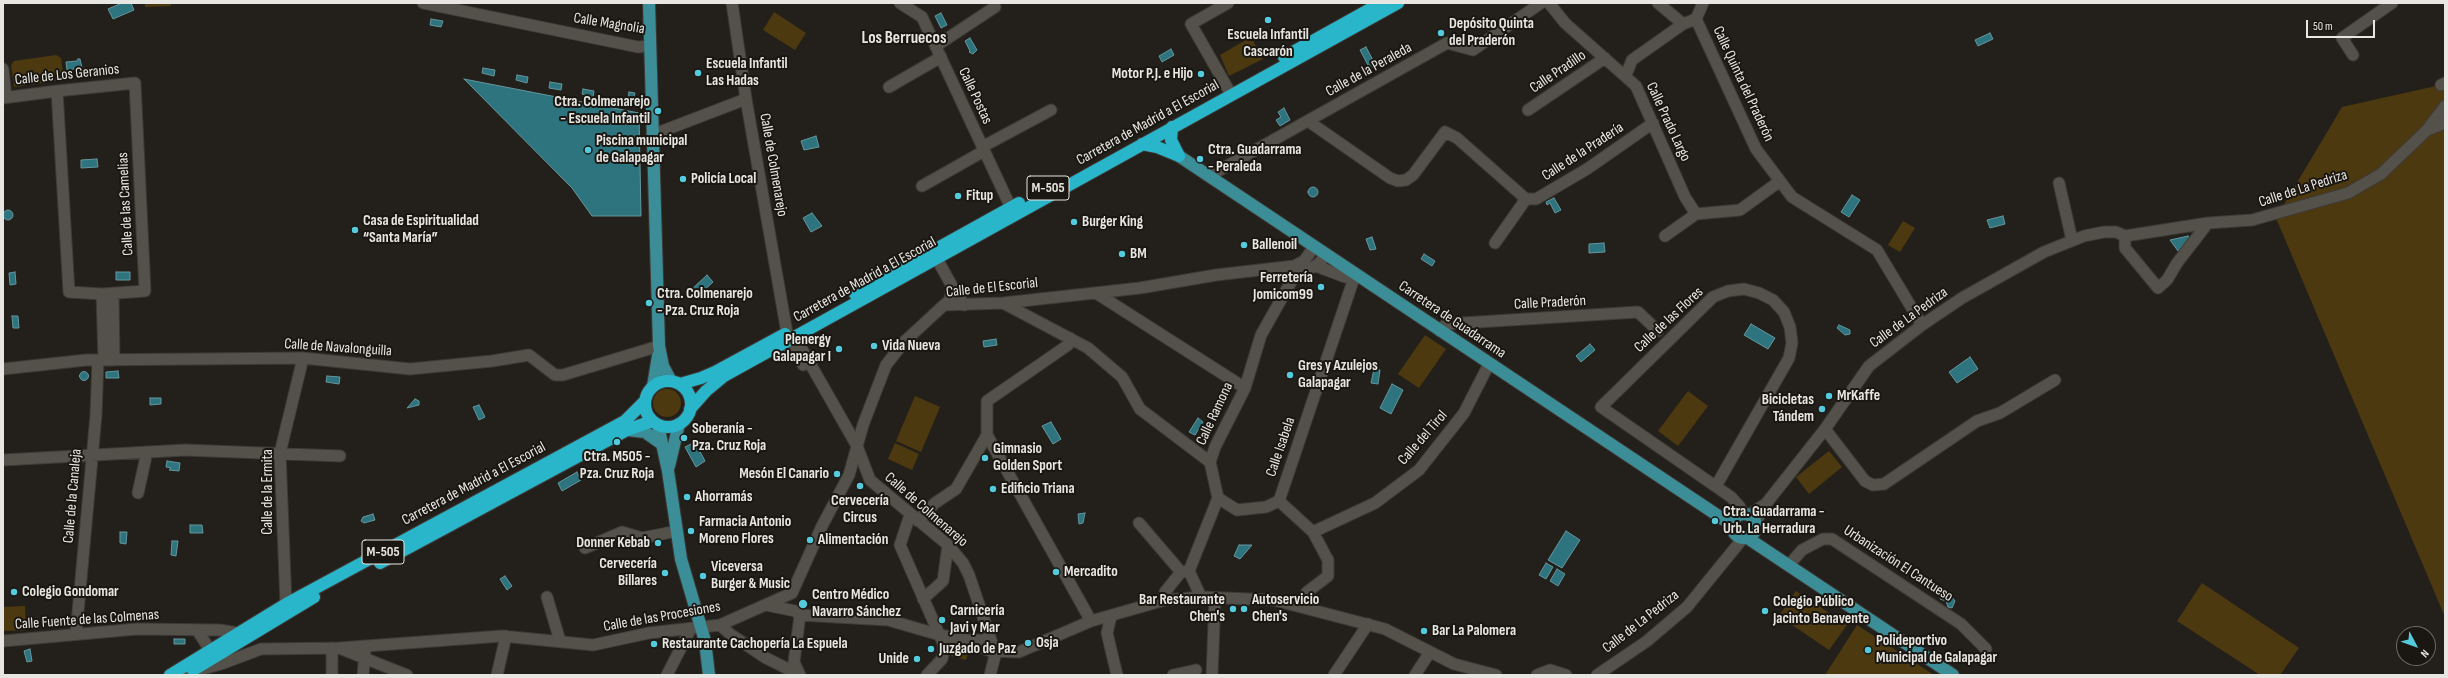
<!DOCTYPE html>
<html>
<head>
<meta charset="utf-8">
<style>
  body { margin:0 }
  #map { position:relative; width:2448px; height:678px; overflow:hidden; background:#23201b; font-family:"Sofia Sans Condensed",sans-serif }
  canvas { display:block }
  .frame { position:absolute; inset:0; border:4px solid #e8e6e2; pointer-events:none }
  .north { position:absolute; left:2396px; top:626px; width:40px; height:40px; box-sizing:border-box; background:#1a1712; border:1px solid #6c6a65; border-radius:50%; rotate:131deg; font-size:11px; font-weight:700; line-height:16px; text-align:center; color:#e8e6e2 }
  .north::after { content:''; display:block; margin:auto; width:14px; height:18px; background:#54cadd; clip-path:polygon(50% 0,100% 100%,50% 72%,0 100%) }
  .scale { position:absolute; left:2306px; top:20px; width:69px; height:18px; box-sizing:border-box; border:2px solid #e8e6e2; border-top:0; padding-left:5px; font-size:12px; line-height:14px; white-space:nowrap; color:#e8e6e2; -webkit-text-stroke:3px #1a1712; paint-order:stroke }
</style>
</head>
<body>
<div id="map">
<canvas width="2448" height="678"></canvas>
<div class="frame"></div>
<div class="north">N</div>
<div class="scale">50 m</div>
</div>
<script>
const ctx = document.querySelector('canvas').getContext('2d');
ctx.lineJoin = 'round';
function fill(path, color) { ctx.fillStyle = color; ctx.fill(path, 'evenodd'); }
const poly = rows => new Path2D(rows.map(r => 'M' + r).join(''));
function strokePath(path, color, width, dash) { ctx.strokeStyle = color; ctx.lineWidth = width; ctx.lineCap = dash ? 'butt' : 'round'; ctx.setLineDash(dash || []); ctx.stroke(path); }
function label(font, color, halo, rows, align = 'center') {
  ctx.font = font + ' "Sofia Sans Condensed",sans-serif'; ctx.lineWidth = 4; ctx.setLineDash([]); ctx.textBaseline = 'middle'; ctx.strokeStyle = halo; ctx.fillStyle = color; for (const [text, x, y, turn = 0] of rows) {
    ctx.save(); ctx.translate(x, y); ctx.rotate((+turn || 0) * Math.PI / 180); ctx.textAlign = isNaN(turn) ? turn : align; if (halo) ctx.strokeText(text, 0, 0); ctx.fillText(text, 0, 0); ctx.restore();
  }
}
fill(poly([
  [145,3,171,3,171,6,145,7],
  [774,12,806,33,795,50,763,30],
  [1251,37,1263,59,1229,76,1220,55],
  [56,55,61,58,64,80,14,87,11,65,14,61],
  [2445,84,2445,617,2276,218,2342,107],
  [1903,221,1915,228,1900,252,1888,245],
  [1425,335,1446,349,1419,388,1398,374],
  '653 403a14 14 0 1 1 28 0a14 14 0 1 1-28 0Z',
  [1688,391,1708,406,1678,446,1658,431],
  [915,396,940,407,921,452,896,441],
  [895,443,919,454,912,470,888,459],
  [1829,451,1842,467,1809,494,1796,477],
  [2202,583,2299,648,2280,675,2260,675,2177,621],
  [1796,591,1847,625,1829,650,1779,616],
  [25,606,26,630,3,631,3,607],
  [1857,625,1934,675,1825,675],
  [957,647,969,650,966,660,951,656]
]), '#4d390f');
const water = poly([
  [122,3,131,3,134,10,113,19,108,9,122,3],
  [941,13,947,25,941,28,935,16,941,13],
  [431,19,443,21,441,27,430,25,431,19],
  [1990,33,1993,39,1978,46,1975,40,1990,33],
  [970,38,977,50,973,54,969,52,970,51,965,41,970,38],
  [1366,47,1376,66,1370,69,1360,50,1366,47],
  [1171,49,1174,55,1162,62,1159,56,1171,49],
  [78,59,80,59,82,68,67,70,66,62,77,61,78,59],
  [483,68,495,70,494,76,482,73,483,68],
  [517,75,528,77,527,83,516,80,517,75],
  [464,79,639,113,641,216,592,216,572,188,464,79],
  [550,82,562,84,561,90,549,88,550,82],
  [583,89,594,91,593,97,582,94,583,89],
  [629,92,635,93,632,105,627,104,629,92],
  [1284,108,1290,120,1280,126,1276,120,1281,117,1278,112,1284,108],
  [816,136,819,147,804,150,801,141,816,136],
  [97,159,98,167,81,168,81,160,97,159],
  '1308 192a5 5 0 1 1 10 0a5 5 0 1 1-10 0Z',
  [1852,195,1860,200,1849,217,1841,212,1852,195],
  [1554,198,1561,210,1555,213,1550,203,1547,205,1546,202,1554,198],
  '3 215a5 5 0 1 1 10 0a5 5 0 1 1-10 0Z',
  [812,213,822,226,811,232,803,218,812,213],
  [2003,216,2005,224,1990,228,1987,220,2003,216],
  [2188,236,2189,238,2178,251,2170,240,2188,236],
  [1372,237,1376,249,1370,250,1366,239,1372,237],
  [1604,243,1605,252,1589,253,1589,244,1604,243],
  [1424,254,1435,261,1432,266,1421,259,1424,254],
  [15,272,16,284,10,285,9,273,15,272],
  [116,272,130,272,130,280,116,280,116,272],
  [707,275,713,282,698,296,692,289,707,275],
  [12,316,18,316,19,328,13,328,12,316],
  [1751,324,1775,338,1768,349,1744,335,1751,324],
  [1839,325,1850,330,1850,334,1845,335,1837,328,1839,325],
  [996,339,997,345,984,347,983,341,996,339],
  [1590,344,1595,350,1581,362,1576,356,1590,344],
  [1970,357,1978,369,1957,383,1949,372,1970,357],
  [1374,369,1380,370,1378,384,1371,383,1374,369],
  [118,371,119,378,106,378,106,372,118,371],
  '79.5 376a4.5 4.5 0 1 1 9 0a4.5 4.5 0 1 1-9 0Z',
  [327,376,340,377,339,384,326,382,327,376],
  [1392,384,1403,390,1391,414,1380,408,1392,384],
  [150,398,161,398,161,404,150,405,150,398],
  [415,399,419,401,419,405,407,408,415,399],
  [479,405,485,417,479,420,473,407,479,405],
  [1198,418,1203,422,1195,435,1189,432,1198,418],
  [1051,422,1061,439,1053,444,1042,426,1051,422],
  [695,442,705,461,696,467,685,447,695,442],
  [167,461,180,463,179,471,169,470,171,468,166,467,167,461],
  [577,472,581,480,562,491,558,483,577,472],
  [1085,513,1083,523,1079,524,1078,514,1085,513],
  [373,514,375,520,364,523,361,521,363,517,373,514],
  [190,525,202,525,203,533,190,533,190,525],
  [1566,531,1580,540,1562,568,1548,560,1566,531],
  [120,532,127,532,126,544,120,543,120,532],
  [172,541,178,541,176,556,171,555,172,541],
  [1239,545,1252,545,1240,559,1234,556,1239,545],
  [1546,563,1553,567,1546,579,1539,575,1546,563],
  [1557,569,1565,574,1558,586,1550,581,1557,569],
  [505,576,512,586,507,590,500,579,505,576],
  [1945,592,1948,592,1955,601,1952,608,1948,607,1946,601,1940,599,1945,592],
  [174,639,185,639,185,644,174,644,174,639],
  [30,649,32,661,27,662,24,651,30,649]
]);
fill(water, '#2d747f');
strokePath(water, '#65969d', 1);
const minor = poly([
  [423,3,638,47,650,46],
  [732,3,746,99,787,333],
  [900,3,922,17,1011,208],
  [1549,3,1565,23,1636,86,1685,197,1696,214],
  [1658,3,1683,24],
  [1703,3,1696,19,1756,149,1792,197,1877,250,1922,325],
  [936,46,995,7],
  [2353,55,2342,38,2392,3],
  [3,69,6,97],
  [1626,75,1632,60,1683,24,1696,19],
  [2441,85,2445,83],
  [889,87,941,57],
  [1228,89,1191,24,1228,3],
  [3,98,57,91,135,83,145,291,102,294,69,292,57,91],
  [1528,110,1605,58],
  [1308,121,1390,178,1398,181,1406,180,1413,175,1445,132,1457,138,1526,199,1536,199,1587,169,1653,123],
  [2427,130,2445,123],
  [652,135,746,99],
  [982,147,1051,110],
  [1212,178,1218,171,1447,43,1473,50,1541,3],
  [2059,183,2072,240],
  [922,186,984,151],
  [1665,236,1696,214,1740,210,1780,181],
  [2125,236,2125,248,2158,288,2167,280,2177,263,2208,223],
  [1495,243,1526,199],
  [937,259,952,286],
  [1316,266,1345,277,1355,275],
  [1296,273,1316,266,1322,260,1324,253],
  [113,293,114,360],
  [1096,293,1245,388],
  [102,294,104,360],
  [1003,303,1088,348,1122,377,1140,409,1210,462],
  [944,305,950,300,952,286,964,305],
  [1440,331,1446,324,1638,312,1658,331],
  [798,335,799,344,857,446,870,480,948,545,963,563,969,575,993,646],
  [1070,338,1068,345,987,401,987,435,1091,621],
  [783,344,797,355,803,365],
  [3,369,86,360,303,358,410,369,492,361,529,355,555,375,563,375,659,346],
  [1825,429,1865,481,1873,485,1884,484,1977,421,2000,413,2055,380],
  [3,460,185,450,340,456],
  [1716,486,1789,358,1792,343,1790,327,1784,312,1773,300,1759,293,1744,289,1728,291,1713,297,1601,407,1731,497,1740,507,1740,514],
  [138,493,147,452],
  [1218,498,1237,510,1266,507,1279,501],
  [1279,501,1355,275],
  [1279,501,1313,532,1328,560,1328,576,1307,592,1300,606],
  [910,515,900,545,943,643,944,651,942,659,927,675],
  [1749,515,1764,505],
  [918,521,935,503,956,489,987,435],
  [1756,522,1765,505,1825,429,1869,366,1922,325,1962,298,2044,252,2084,236,2104,232,2116,232,2125,236,2208,223,2252,220,2348,193,2381,174,2427,130,2445,106],
  [1139,523,1181,572],
  [1313,532,1375,503,1419,470,1464,413,1489,364],
  [585,548,622,532,642,538,677,531],
  [1789,565,1802,550,1823,539,1832,539,1961,624,1986,649],
  [1189,571,1218,498,1210,462,1215,447,1245,388,1261,335,1296,273,1294,266],
  [1189,571,1201,597],
  [547,597,560,641],
  [923,599,943,581,948,545],
  [1165,600,1165,592,1181,572,1188,571],
  [286,604,280,453,303,358],
  [766,605,795,611,800,615,888,620,940,635,966,640],
  [1111,616,1107,633,1117,675],
  [720,625,730,634,766,658,800,675],
  [197,630,210,650],
  [76,634,96,415,98,360],
  [990,640,966,640,990,651,1019,652,1091,621,1165,600,1201,597,1274,600,1385,629,1454,664,1496,675],
  [3,641,137,629,219,630,239,633],
  [339,648,502,636,593,645,649,633,720,625,792,593,822,526,849,475,863,425,886,365,904,342,944,305,1003,303,1140,288,1216,275,1294,266,1304,261,1314,247],
  [799,673,794,662,800,615],
  [189,675,188,673,221,664,261,649,339,648,407,675],
  [332,675,332,648],
  [363,675,365,653],
  [497,675,506,636],
  [667,675,690,630],
  [990,675,996,652],
  [1173,675,1196,670],
  [1212,675,1215,598],
  [1334,675,1368,624],
  [1415,675,1430,652],
  [1537,675,1550,670,1566,675],
  [1597,675,1647,641,1687,607,1744,537]
]);
const major = poly([
  [649,3,659,346,663,366,671,381],
  [1179,156,1732,525],
  [653,386,658,356],
  [658,425,668,471,681,559,705,641,709,675],
  [627,430,645,432,662,444],
  [669,466,679,424],
  '1732 526a12 12 0 1 1 24 0a12 12 0 1 1-24 0Z',
  [1746,537,1953,675]
]);
const highway = poly([
  [1284,57,1381,3],
  [1172,127,1171,140,1179,156],
  [1142,144,1157,147,1179,156],
  [855,294,1019,203],
  '645 404a23 23 0 1 1 46 0a23 23 0 1 1-46 0Z',
  [680,384,701,378,715,372,785,334],
  [690,409,706,391,724,376,1398,3],
  [380,563,627,430,652,421],
  [193,670,314,597],
  [170,675,286,604,625,421,645,401]
]);
strokePath(minor, '#3d3a36', 13);
strokePath(major, '#3d3a36', 14);
strokePath(highway, '#3d3a36', 14);
strokePath(minor, '#54514a', 11);
strokePath(major, '#3b8e97', 12);
strokePath(highway, '#2ab6ca', 12);
for (const [x, y, r, color] of [
  [1268,20,4,"#54cadd"],
  [1441,33,4,"#54cadd"],
  [698,73,4,"#54cadd"],
  [1201,74,4,"#54cadd"],
  [658,111,4,"#54cadd"],
  [588,150,4,"#54cadd"],
  [1200,159,4,"#54cadd"],
  [683,179,4,"#54cadd"],
  [958,196,4,"#54cadd"],
  [1074,222,4,"#54cadd"],
  [355,230,4,"#54cadd"],
  [1244,245,4,"#54cadd"],
  [1122,254,4,"#54cadd"],
  [1321,287,4,"#54cadd"],
  [649,303,4,"#54cadd"],
  [874,346,4,"#54cadd"],
  [839,349,4,"#54cadd"],
  [1290,375,4,"#54cadd"],
  [1829,396,4,"#54cadd"],
  [1822,409,4,"#54cadd"],
  [684,438,4,"#54cadd"],
  [617,442,4,"#54cadd"],
  [985,458,4,"#54cadd"],
  [837,474,4,"#54cadd"],
  [860,486,4,"#54cadd"],
  [993,489,4,"#54cadd"],
  [687,497,4,"#54cadd"],
  [1715,521,4,"#54cadd"],
  [691,531,4,"#54cadd"],
  [810,540,4,"#54cadd"],
  [658,543,4,"#54cadd"],
  [1056,572,4,"#54cadd"],
  [665,573,4,"#54cadd"],
  [703,576,4,"#54cadd"],
  [14,592,4,"#54cadd"],
  [803,604,5,"#54cadd"],
  [1233,609,4,"#54cadd"],
  [1244,609,4,"#54cadd"],
  [1765,611,4,"#54cadd"],
  [942,620,4,"#54cadd"],
  [1424,631,4,"#54cadd"],
  [1028,643,4,"#54cadd"],
  [654,644,4,"#54cadd"],
  [931,649,4,"#54cadd"],
  [1868,650,4,"#54cadd"],
  [917,659,4,"#54cadd"]
]) { const dot = new Path2D(); dot.arc(x, y, r, 0, 2 * Math.PI); ctx.fillStyle = color; ctx.fill(dot); strokePath(dot, '#1a1712', 1.5); }
for (const [x, y, w] of [
  [1048,188,42],
  [383,552,42]
]) { const box = new Path2D(); box.roundRect(x - w / 2, y - 12, w, 24, 3); ctx.fillStyle = '#1a1712'; ctx.fill(box); strokePath(box, '#e8e6e2', 1); }
label('bold 14px', '#e8e6e2', null, [
  ["M-505",1048,188],
  ["M-505",383,552]
]);
label('15px', '#e8e6e2', '#1a1712', [
  ["Calle Magnolia",609,24,9],
  ["Calle de la Peraleda",1369,70,-29],
  ["Calle Pradillo",1558,72,-34],
  ["Calle de Los Geranios",67,75,-6],
  ["Calle Quinta del Praderón",1743,84,65],
  ["Calle Postas",975,96,65],
  ["Calle Prado Largo",1668,122,65],
  ["Carretera de Madrid a El Escorial",1148,123,-29],
  ["Calle de la Pradería",1583,152,-33],
  ["Calle de Colmenarejo",773,165,80],
  ["Calle de La Pedriza",2303,189,-18],
  ["Calle de las Camelias",126,204,-93],
  ["Carretera de Madrid a El Escorial",865,280,-29],
  ["Calle de El Escorial",992,288,-6],
  ["Calle Praderón",1550,303,-3],
  ["Calle de La Pedriza",1909,318,-36],
  ["Carretera de Guadarrama",1452,320,34],
  ["Calle de las Flores",1669,320,-43],
  ["Calle de Navalonguilla",338,348,4],
  ["Calle Ramona",1215,414,-65],
  ["Calle del Tirol",1423,438,-49],
  ["Calle Isabela",1281,447,-71],
  ["Carretera de Madrid a El Escorial",474,484,-28],
  ["Calle de la Ermita",268,492,-90],
  ["Calle de la Canaleja",73,496,-85],
  ["Calle de Colmenarejo",926,510,41],
  ["Urbanización El Cantueso",1898,564,33],
  ["Calle de las Procesiones",662,617,-10],
  ["Calle Fuente de las Colmenas",87,620,-4],
  ["Calle de La Pedriza",1641,622,-38]
]);
label('bold 15px', '#e8e6e2', '#1a1712', [
  ["Depósito Quinta",1449,24],
  ["del Praderón",1449,41],
  ["Escuela Infantil",1268,35,"center"],
  ["Cascarón",1268,52,"center"],
  ["Escuela Infantil",706,64],
  ["Las Hadas",706,81],
  ["Motor P.J. e Hijo",1193,74,"right"],
  ["Ctra. Colmenarejo",650,102,"right"],
  ["- Escuela Infantil",650,119,"right"],
  ["Piscina municipal",596,141],
  ["de Galapagar",596,158],
  ["Ctra. Guadarrama",1208,150],
  ["- Peraleda",1208,167],
  ["Policía Local",691,179],
  ["Fitup",966,196],
  ["Casa de Espiritualidad",363,221],
  ["“Santa María”",363,238],
  ["Burger King",1082,222],
  ["Ballenoil",1252,245],
  ["BM",1130,254],
  ["Ferretería",1313,278,"right"],
  ["Jomicom99",1313,295,"right"],
  ["Ctra. Colmenarejo",657,294],
  ["- Pza. Cruz Roja",657,311],
  ["Plenergy",831,340,"right"],
  ["Galapagar I",831,357,"right"],
  ["Vida Nueva",882,346],
  ["Gres y Azulejos",1298,366],
  ["Galapagar",1298,383],
  ["MrKaffe",1837,396],
  ["Bicicletas",1814,400,"right"],
  ["Tándem",1814,417,"right"],
  ["Soberanía -",692,429],
  ["Pza. Cruz Roja",692,446],
  ["Gimnasio",993,449],
  ["Golden Sport",993,466],
  ["Ctra. M505 -",617,457,"center"],
  ["Pza. Cruz Roja",617,474,"center"],
  ["Mesón El Canario",829,474,"right"],
  ["Edificio Triana",1001,489],
  ["Ahorramás",695,497],
  ["Cervecería",860,501,"center"],
  ["Circus",860,518,"center"],
  ["Ctra. Guadarrama -",1723,512],
  ["Urb. La Herradura",1723,529],
  ["Farmacia Antonio",699,522],
  ["Moreno Flores",699,539],
  ["Alimentación",818,540],
  ["Donner Kebab",650,543,"right"],
  ["Cervecería",657,564,"right"],
  ["Billares",657,581,"right"],
  ["Viceversa",711,567],
  ["Burger & Music",711,584],
  ["Mercadito",1064,572],
  ["Colegio Gondomar",22,592],
  ["Centro Médico",812,595],
  ["Navarro Sánchez",812,612],
  ["Bar Restaurante",1225,600,"right"],
  ["Chen's",1225,617,"right"],
  ["Autoservicio",1252,600],
  ["Chen's",1252,617],
  ["Colegio Público",1773,602],
  ["Jacinto Benavente",1773,619],
  ["Carnicería",950,611],
  ["Javi y Mar",950,628],
  ["Bar La Palomera",1432,631],
  ["Polideportivo",1876,641],
  ["Municipal de Galapagar",1876,658],
  ["Osja",1036,643],
  ["Restaurante Cachopería La Espuela",662,644],
  ["Juzgado de Paz",939,649],
  ["Unide",909,659,"right"]
], 'left');
label('bold 17px', '#e8e6e2', '#1a1712', [
  ["Los Berruecos",904,39]
]);
</script>
</body>
</html>
